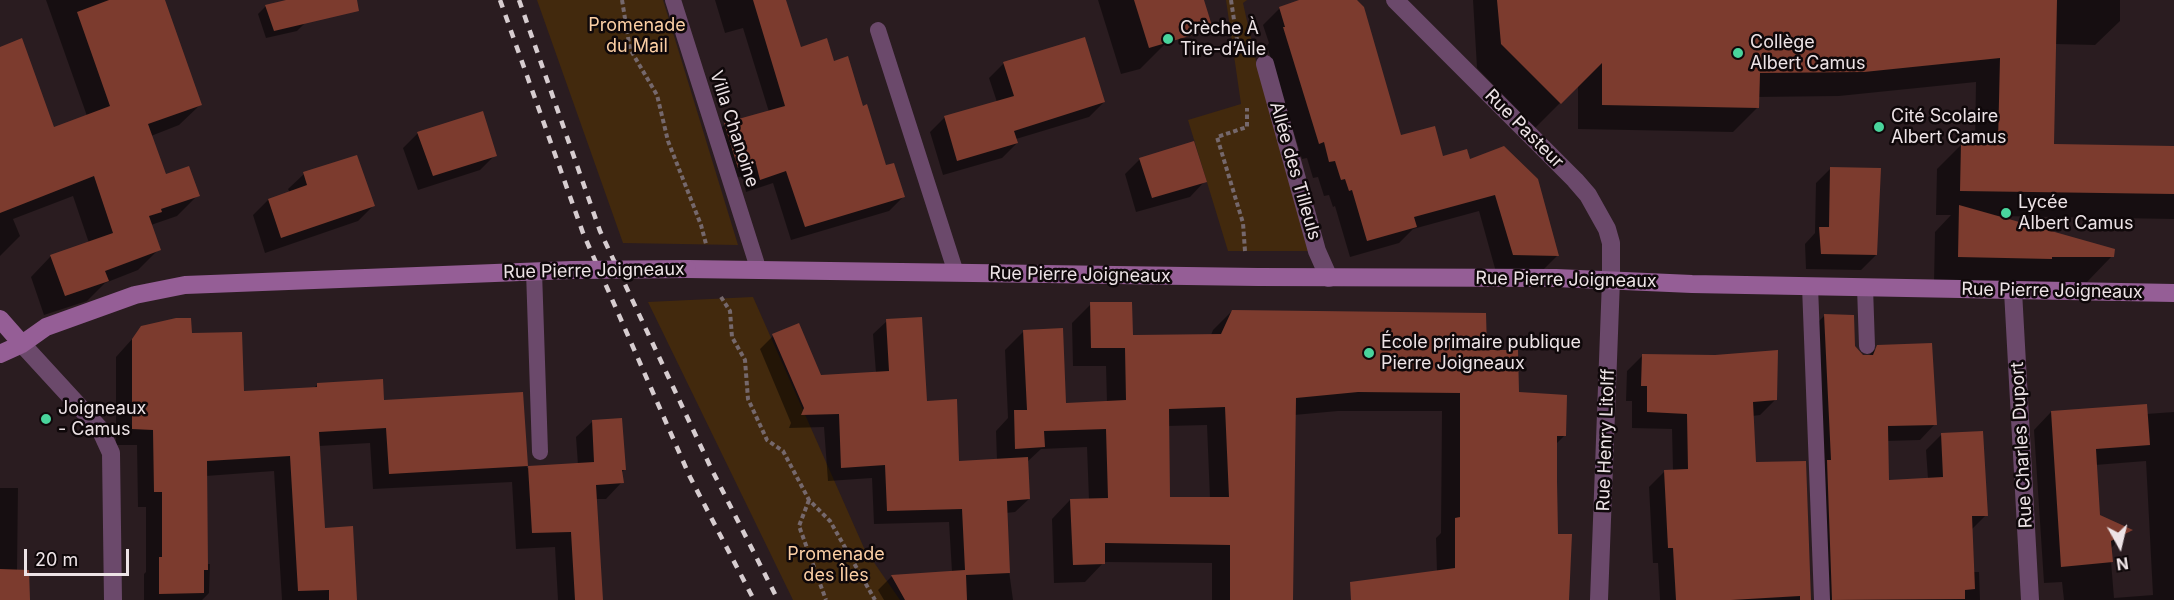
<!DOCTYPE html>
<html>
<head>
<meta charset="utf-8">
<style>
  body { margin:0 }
  #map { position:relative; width:2174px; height:600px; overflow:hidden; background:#2a1c20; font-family:Inter,sans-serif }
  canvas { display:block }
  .north { position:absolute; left:2090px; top:516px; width:60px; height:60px; -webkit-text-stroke:4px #0f080a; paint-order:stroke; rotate:172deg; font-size:16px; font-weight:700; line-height:24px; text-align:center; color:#ede3e6 }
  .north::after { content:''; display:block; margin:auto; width:21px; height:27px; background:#ede3e6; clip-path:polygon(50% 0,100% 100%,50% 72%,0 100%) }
  .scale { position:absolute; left:24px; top:549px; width:105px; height:27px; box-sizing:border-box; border:3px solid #ede3e6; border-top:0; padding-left:8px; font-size:18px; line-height:21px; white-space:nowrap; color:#ede3e6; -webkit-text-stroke:4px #0f080a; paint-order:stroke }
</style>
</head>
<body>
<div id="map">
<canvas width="2174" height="600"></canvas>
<div class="north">N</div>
<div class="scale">20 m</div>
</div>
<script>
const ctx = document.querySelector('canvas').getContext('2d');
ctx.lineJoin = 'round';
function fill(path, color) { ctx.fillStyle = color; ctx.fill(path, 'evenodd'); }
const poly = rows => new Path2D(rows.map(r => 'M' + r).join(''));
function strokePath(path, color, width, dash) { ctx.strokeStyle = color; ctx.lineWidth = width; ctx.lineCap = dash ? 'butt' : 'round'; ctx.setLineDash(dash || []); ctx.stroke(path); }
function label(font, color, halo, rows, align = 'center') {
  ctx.font = font + ' Inter,sans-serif'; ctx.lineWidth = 5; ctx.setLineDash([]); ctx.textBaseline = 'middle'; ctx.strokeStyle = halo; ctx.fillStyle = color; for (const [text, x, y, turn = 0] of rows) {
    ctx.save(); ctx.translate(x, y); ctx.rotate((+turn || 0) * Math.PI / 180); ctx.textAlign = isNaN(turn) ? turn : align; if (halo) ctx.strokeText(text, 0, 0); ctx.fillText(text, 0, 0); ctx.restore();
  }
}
fill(poly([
  [537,0,663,0,738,245,623,243],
  [1226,0,1247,0,1243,3,1256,61,1310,251,1228,251,1188,120,1241,104],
  [753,297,864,548,900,600,793,600,648,302]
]), '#42290d');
fill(poly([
  [46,0,163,0,200,105,179,125,151,136,165,176,198,195,177,216,151,225,159,249,138,270,105,283,87,301,44,315,31,277,51,256,89,243,73,196,13,219,20,236,0,256,0,48,53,129,87,116],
  [292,0,297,0,305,23,297,31,266,38,258,14,266,6],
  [715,0,785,0,800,48,833,62,862,107,885,167,903,197,889,211,791,240,773,183,746,192,743,176,725,181,712,138,725,124,769,112,743,28,725,33],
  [1098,0,1202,0,1168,41,1140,69,1121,74],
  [1304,0,1355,0,1400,137,1442,158,1469,161,1558,255,1541,272,1496,272,1479,211,1413,229,1399,243,1350,257,1335,206,1333,207,1329,195,1324,196,1318,177,1313,178,1307,158,1302,159,1267,46,1269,43,1263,25,1280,8],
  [1473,0,2120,0,2120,21,2095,45,2054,44,2052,145,2174,147,2174,219,1997,216,2112,256,2087,282,1934,282,1935,232,1951,215,1936,215,1937,169,1962,144,1975,144,1976,82,1839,96,1758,97,1758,107,1733,132,1578,129,1578,85,1535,128,1477,68],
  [1004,63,1104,102,1089,117,1016,139,1017,143,1002,158,943,175,930,132,945,117,997,102,989,78],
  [418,133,495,155,480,170,418,190,403,148],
  [1140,159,1205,181,1190,197,1136,212,1125,174],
  [1831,168,1876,255,1861,270,1806,269,1805,244,1815,233,1816,183],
  [304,174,373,206,358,221,265,253,253,215,268,200,290,193,288,189],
  [1091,304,1131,337,1211,335,1213,330,1232,311,1486,352,1518,394,1564,436,1555,445,1556,536,1567,600,1351,600,1437,573,1436,538,1441,533,1442,411,1338,411,1294,415,1292,600,1212,600,1212,563,1104,562,1085,582,1054,583,1052,519,1070,500,1089,500,1087,447,1041,449,1027,462,1029,499,1015,512,1006,513,1009,571,1013,600,884,600,878,590,891,577,952,572,949,522,874,524,872,478,828,481,824,427,789,428,791,423,760,349,773,336,820,376,876,373,873,334,887,321,925,402,958,462,997,461,996,431,1008,418,1005,350,1024,331,1065,404,1107,403,1106,366,1073,366,1072,323],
  [1207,425,1210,499,1169,499,1167,426],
  [1824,316,1862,357,1868,356,1878,347,1935,424,1920,440,1887,441,1887,482,1928,479,1926,450,1942,434,1986,515,1971,530,1973,572,1979,572,1980,600,1817,600,1809,331],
  [142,328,190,335,243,392,313,389,317,385,383,402,522,394,527,468,578,465,576,437,593,421,624,470,621,473,622,482,606,499,596,499,602,600,558,600,555,547,516,549,512,482,373,489,370,443,319,446,324,530,355,600,282,600,274,471,206,476,206,564,210,564,209,593,202,600,144,600,144,574,146,572,146,507,138,507,137,445,116,445,116,357],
  [1642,356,1775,400,1760,415,1752,416,1755,464,1810,600,1660,600,1658,563,1653,563,1649,487,1665,471,1673,471,1672,429,1632,428,1632,401,1626,401,1627,371],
  [2051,412,2146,414,2174,412,2174,600,2064,600,2062,582,2044,583,2034,430],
  [2146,461,2153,595,2114,598,2110,549,2130,530,2099,516,2095,465],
  [0,488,18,488,17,571,28,600,0,600]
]), '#0007');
fill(poly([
  [109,0,165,0,202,105,148,124,166,174,189,166,200,196,161,209,162,212,149,216,161,250,105,271,109,281,65,296,50,255,113,233,94,176,0,213,0,47,22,38,54,127,110,106,77,12],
  [286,0,357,0,359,11,274,31,265,5],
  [753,0,786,0,801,47,827,38,834,61,848,56,863,106,867,104,886,165,894,163,905,197,805,227,786,171,760,180,756,164,738,168,724,123,785,106],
  [1134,0,1204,0,1213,29,1149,48],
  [1299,0,1357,0,1364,7,1401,135,1435,126,1443,156,1467,149,1470,159,1504,146,1538,179,1559,256,1513,255,1495,195,1414,217,1417,227,1367,241,1352,190,1349,191,1345,179,1341,180,1335,161,1329,162,1324,142,1319,144,1283,27,1285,27,1279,7],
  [1497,0,2057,0,2054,144,2174,146,2174,194,1960,191,1961,143,1998,143,2000,58,1864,72,1760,73,1759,108,1602,105,1602,63,1561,104,1501,44],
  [1085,37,1105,102,1014,131,1018,143,957,161,944,116,1014,96,1003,62],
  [483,111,497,156,433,176,417,132],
  [1194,141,1207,182,1152,198,1139,158],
  [357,155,375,206,281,238,268,199,307,185,303,172],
  [1830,167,1881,168,1877,255,1821,254,1819,227,1829,227],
  [1959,205,2115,249,2114,257,2052,257,2052,259,1958,257],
  [1090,302,1132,302,1133,335,1221,334,1232,310,1486,313,1487,350,1518,350,1519,392,1567,395,1566,436,1557,436,1557,481,1558,534,1572,534,1569,600,1351,600,1350,582,1455,568,1455,518,1460,517,1460,393,1358,392,1296,398,1293,600,1230,600,1230,545,1105,543,1105,564,1073,565,1070,499,1108,498,1106,429,1044,431,1045,447,1015,449,1014,410,1027,410,1023,330,1063,328,1066,403,1126,400,1125,348,1091,348],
  [1225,407,1229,497,1170,497,1169,409],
  [1824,314,1854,315,1855,346,1863,355,1873,355,1877,345,1932,343,1937,425,1888,426,1889,480,1943,477,1941,433,1983,431,1988,516,1972,516,1975,589,1965,590,1965,599,1832,600,1827,460,1831,460],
  [922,317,927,401,957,399,959,461,1028,457,1030,499,1007,501,1010,573,966,575,967,600,905,600,891,575,965,570,962,509,887,511,885,465,841,468,839,414,801,415,804,408,772,334,799,323,821,375,889,371,886,319],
  [176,318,191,318,192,333,242,332,244,391,317,387,317,383,383,379,384,400,523,392,528,466,594,462,592,420,622,418,626,470,622,470,624,483,596,485,603,600,575,600,571,532,532,533,528,466,389,474,386,428,319,432,325,528,353,526,357,600,329,600,329,590,298,591,290,456,207,461,208,570,204,570,204,593,159,594,159,557,162,557,162,492,154,492,153,430,132,429,132,339,141,326],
  [1778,350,1777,400,1753,402,1756,462,1806,461,1811,600,1800,600,1800,596,1731,600,1676,600,1673,548,1668,548,1664,470,1688,469,1687,414,1647,412,1647,386,1641,386,1642,354,1715,355],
  [2147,404,2150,445,2096,449,2100,515,2133,530,2111,541,2113,562,2061,567,2051,411],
  [0,569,29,570,30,600,0,600]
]), '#7c3b2e');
strokePath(poly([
  [622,0,630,49,657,95,668,141,701,225,706,244],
  [1231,0,1239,53],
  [1245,251,1243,223,1217,137,1247,127,1247,108],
  [721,297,730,311,732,337,745,360,748,399,767,440,783,451,809,500,830,521,875,600],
  [809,500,799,526,826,600]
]), '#75686c', 4, [4.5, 3]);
strokePath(poly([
  [673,0,759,271],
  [878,30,956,273],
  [534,271,540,452],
  [1810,286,1822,600],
  [1865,287,1867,346]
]), '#6b496b', 16);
strokePath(poly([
  [1395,0,1575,180,1588,195,1607,229,1611,243,1611,280,1599,600],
  [1265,64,1317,251,1329,278],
  [2013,291,2030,600],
  [22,344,100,429,111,453,113,600]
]), '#6b496b', 18);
strokePath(poly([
  [687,269,1258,277,1556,278,1692,284,2174,293],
  [0,319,22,344],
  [0,354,22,344,46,327,135,295,185,285,572,270]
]), '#955e96', 18);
strokePath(poly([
  [500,0,583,233,690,477,754,600],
  [519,0,600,231,711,468,778,600]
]), '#d7cdd0', 4.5, [8, 8]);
strokePath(poly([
  [572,270,687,269]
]), '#955e96', 18);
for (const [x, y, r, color] of [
  [1168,39,6,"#49d49c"],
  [1738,53,6,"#49d49c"],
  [1879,127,6,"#49d49c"],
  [2006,213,6,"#49d49c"],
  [1369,353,6,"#49d49c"],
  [46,419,6,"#49d49c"]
]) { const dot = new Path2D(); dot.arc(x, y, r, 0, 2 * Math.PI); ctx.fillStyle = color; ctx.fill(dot); strokePath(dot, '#0f080a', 2); }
label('18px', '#fccfa5', '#0f080a', [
  ["Promenade",637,26],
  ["du Mail",637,47],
  ["Promenade",836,555],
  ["des Îles",836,576]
]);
label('18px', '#ede3e6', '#0f080a', [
  ["Crèche À",1180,29],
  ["Tire-d’Aile",1180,50],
  ["Collège",1750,43],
  ["Albert Camus",1750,64],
  ["Cité Scolaire",1891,117],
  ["Albert Camus",1891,138],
  ["Lycée",2018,203],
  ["Albert Camus",2018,224],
  ["École primaire publique",1381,343],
  ["Pierre Joigneaux",1381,364],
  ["Joigneaux",58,409],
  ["- Camus",58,430]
], 'left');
label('18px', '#ede3e6', '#0f080a', [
  ["Villa Chanoine",734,129,72],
  ["Rue Pasteur",1524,129,45],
  ["Allée des Tilleuls",1295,171,74],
  ["Rue Pierre Joigneaux",594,271,-1],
  ["Rue Pierre Joigneaux",1080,275,1],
  ["Rue Pierre Joigneaux",1566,280,1],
  ["Rue Pierre Joigneaux",2052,291,1],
  ["Rue Henry Litolff",1606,440,-88],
  ["Rue Charles Duport",2022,445,-93]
]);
</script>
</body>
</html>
